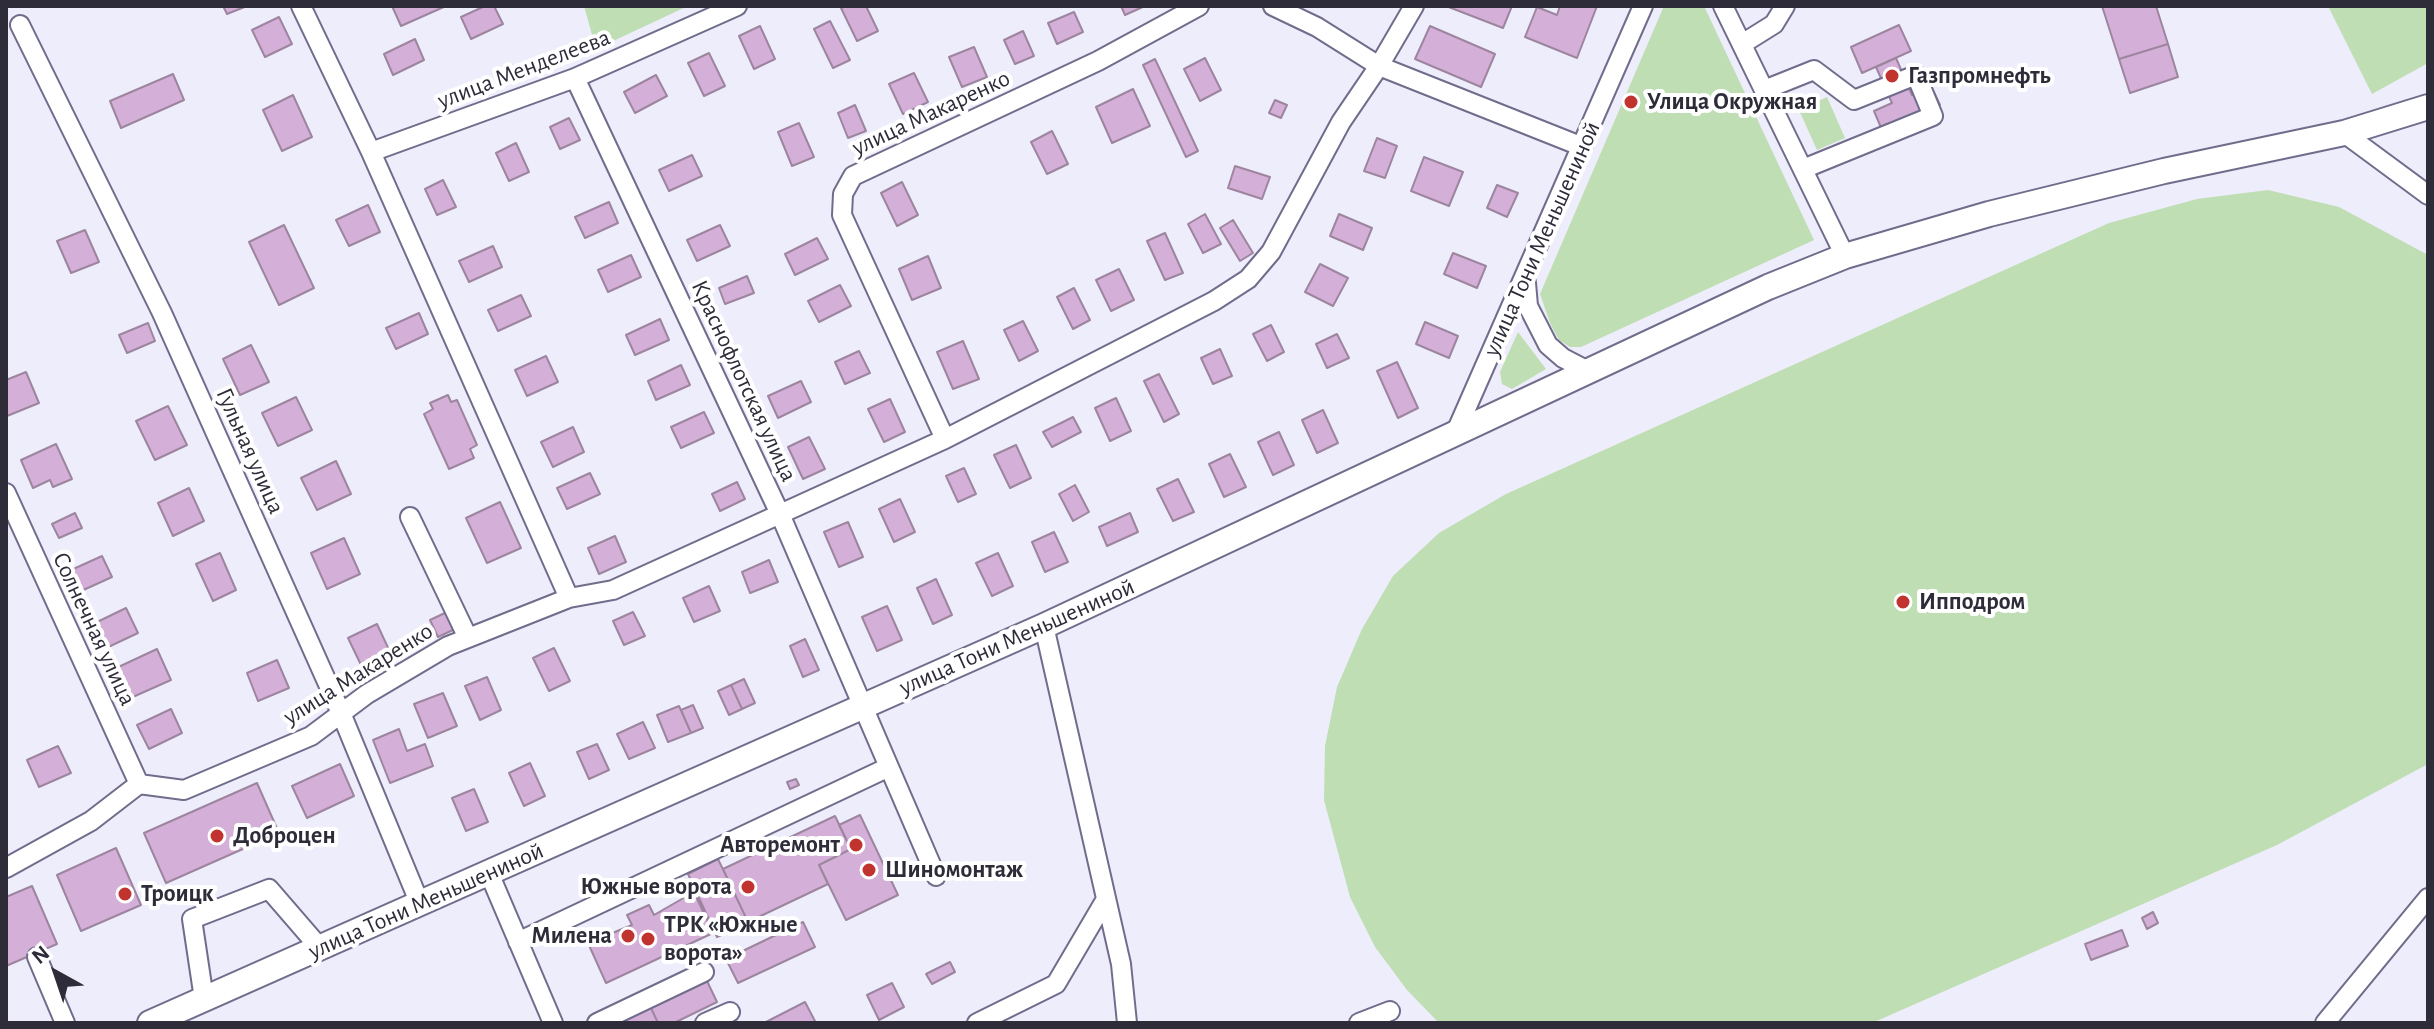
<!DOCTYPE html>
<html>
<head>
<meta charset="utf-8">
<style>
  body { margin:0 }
  #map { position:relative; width:2434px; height:1029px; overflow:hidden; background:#eeedfb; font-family:"Alegreya Sans",sans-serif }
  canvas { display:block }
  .frame { position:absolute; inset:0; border:8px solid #2e2c39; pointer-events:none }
  .north { position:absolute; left:16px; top:933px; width:80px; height:80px; -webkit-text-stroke:6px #fff; paint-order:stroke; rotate:320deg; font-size:22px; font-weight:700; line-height:32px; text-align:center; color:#2e2c39 }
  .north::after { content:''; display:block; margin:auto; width:28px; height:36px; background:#2e2c39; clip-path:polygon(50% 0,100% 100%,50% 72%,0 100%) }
</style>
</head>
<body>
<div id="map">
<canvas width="2434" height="1029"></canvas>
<div class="frame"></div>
<div class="north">N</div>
</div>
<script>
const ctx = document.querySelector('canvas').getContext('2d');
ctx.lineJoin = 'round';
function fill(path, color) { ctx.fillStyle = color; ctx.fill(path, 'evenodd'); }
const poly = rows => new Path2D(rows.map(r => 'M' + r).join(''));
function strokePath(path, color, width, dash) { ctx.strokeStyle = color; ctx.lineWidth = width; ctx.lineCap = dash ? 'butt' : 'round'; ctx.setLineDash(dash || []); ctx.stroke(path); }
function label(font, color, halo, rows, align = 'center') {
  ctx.font = font + ' "Alegreya Sans",sans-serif'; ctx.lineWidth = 8; ctx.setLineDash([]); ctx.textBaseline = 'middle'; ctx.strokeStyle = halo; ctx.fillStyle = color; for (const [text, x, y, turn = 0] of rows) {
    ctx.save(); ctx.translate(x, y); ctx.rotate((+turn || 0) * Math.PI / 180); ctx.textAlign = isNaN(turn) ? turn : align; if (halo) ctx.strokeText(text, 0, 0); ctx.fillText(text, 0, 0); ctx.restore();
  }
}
fill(poly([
  [584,6,688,6,596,49],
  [1664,6,1704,6,1814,240,1581,347,1570,347,1559,340,1550,323,1540,294],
  [2328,6,2428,6,2428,63,2372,94],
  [1827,97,1845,138,1817,150,1799,110],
  [2268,190,2339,207,2428,255,2428,764,2277,845,1872,1023,1439,1023,1407,990,1375,947,1350,897,1324,800,1325,746,1337,687,1362,629,1393,576,1439,533,1506,494,2109,223,2197,199],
  [1518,332,1546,369,1512,389,1502,384,1500,372]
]), '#bfdeb3');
const building = poly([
  [223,6,247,6,227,14,223,6],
  [392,6,446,6,401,26,392,6],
  [485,6,494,6,503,24,471,39,461,17,485,6],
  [847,6,866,6,878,31,857,41,841,8,847,6],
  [1121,6,1145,6,1125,15,1121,6],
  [1446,6,1512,6,1503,28,1446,6],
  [1560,6,1597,6,1577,58,1525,37,1537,7,1557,15,1560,6],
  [2102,6,2156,6,2168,44,2119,59,2102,6],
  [1074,12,1083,32,1057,44,1048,23,1074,12],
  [279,17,292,44,265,57,252,30,279,17],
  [830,21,850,60,833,68,814,29,830,21],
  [1899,25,1911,51,1862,73,1851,47,1899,25],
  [760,26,775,59,754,69,739,36,760,26],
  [1430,26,1495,54,1481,87,1415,59,1430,26],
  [1023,31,1034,56,1015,64,1004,40,1023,31],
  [415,39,424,60,393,75,384,54,415,39],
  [2168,44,2178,77,2130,93,2119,59,2168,44],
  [974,47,987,77,962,87,949,57,974,47],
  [709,53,725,86,704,96,688,63,709,53],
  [1205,58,1221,90,1200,101,1184,69,1205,58],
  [1896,58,1912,95,1931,86,1940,105,1882,130,1874,111,1892,103,1876,67,1896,58],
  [1155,59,1198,151,1186,157,1143,65,1155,59],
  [914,73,928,102,903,114,889,84,914,73],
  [173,74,184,100,121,128,110,101,173,74],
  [656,75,667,96,635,113,624,92,656,75],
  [1133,89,1150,126,1112,143,1096,107,1133,89],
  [293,95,312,137,282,151,263,110,293,95],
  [1275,100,1287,105,1281,118,1269,113,1275,100],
  [855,105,866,131,848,138,838,113,855,105],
  [569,118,580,140,560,149,550,127,569,118],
  [799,123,814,157,792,166,778,132,799,123],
  [1052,131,1068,164,1047,174,1031,142,1052,131],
  [1377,138,1397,146,1385,178,1364,171,1377,138],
  [516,143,529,172,509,181,496,153,516,143],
  [692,155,702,176,669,191,659,170,692,155],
  [1424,157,1463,172,1449,206,1411,191,1424,157],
  [1235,166,1270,177,1262,199,1228,188,1235,166],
  [443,180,456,207,437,215,425,189,443,180],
  [902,182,918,215,897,226,881,193,902,182],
  [1497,185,1518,193,1507,217,1487,208,1497,185],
  [609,202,618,223,585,238,575,217,609,202],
  [368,205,380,232,349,246,336,220,368,205],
  [1205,214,1221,244,1203,253,1188,224,1205,214],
  [1339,214,1372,228,1363,250,1330,236,1339,214],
  [1233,220,1253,253,1240,261,1220,228,1233,220],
  [284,225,314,288,279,305,249,242,284,225],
  [720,225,730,246,697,261,687,240,720,225],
  [85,230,99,262,71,273,57,241,85,230],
  [1165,233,1183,273,1165,280,1147,241,1165,233],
  [817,238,828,259,795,275,785,254,817,238],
  [493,246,502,267,469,282,459,261,493,246],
  [1453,253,1486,266,1477,288,1444,274,1453,253],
  [631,255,641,277,608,292,598,270,631,255],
  [928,256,941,288,912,300,899,269,928,256],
  [1320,264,1348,278,1333,306,1305,292,1320,264],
  [1119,269,1134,300,1111,311,1096,280,1119,269],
  [747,276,754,293,725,304,719,288,747,276],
  [840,285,851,306,819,322,808,301,840,285],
  [1074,288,1090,320,1073,329,1057,297,1074,288],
  [521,295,531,316,498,331,488,310,521,295],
  [419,313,428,334,396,349,386,328,419,313],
  [660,319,669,340,635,355,626,335,660,319],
  [1023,321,1038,351,1019,361,1004,330,1023,321],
  [1425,322,1458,336,1449,358,1416,344,1425,322],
  [148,323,155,341,127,353,119,335,148,323],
  [1271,325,1284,352,1267,361,1253,334,1271,325],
  [1337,334,1349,358,1327,368,1316,344,1337,334],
  [963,341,979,379,953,389,937,352,963,341],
  [251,345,269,382,240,395,223,359,251,345],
  [1220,349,1232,376,1213,384,1201,358,1220,349],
  [859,351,870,373,845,384,835,362,859,351],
  [546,356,558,382,527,396,515,370,546,356],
  [1397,362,1418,408,1398,418,1377,371,1397,362],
  [681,365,690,385,656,400,648,381,681,365],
  [26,372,39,403,7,416,6,380,26,372],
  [1159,374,1179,414,1164,422,1144,381,1159,374],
  [801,381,811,402,778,418,768,396,801,381],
  [448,395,451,402,457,400,477,445,470,449,474,458,449,469,424,414,433,409,430,403,448,395],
  [296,397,312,430,278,446,262,413,296,397],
  [1116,398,1131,431,1110,441,1095,408,1116,398],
  [890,399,905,432,884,442,868,409,890,399],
  [168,406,187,445,155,460,136,421,168,406],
  [1323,410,1338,443,1317,453,1302,420,1323,410],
  [704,412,714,433,681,448,671,427,704,412],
  [1073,417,1081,432,1052,447,1043,432,1073,417],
  [573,427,584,452,553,467,541,442,573,427],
  [1279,432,1294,465,1273,475,1258,442,1279,432],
  [809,437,825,469,803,479,788,447,809,437],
  [56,444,72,479,53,487,50,480,33,488,21,460,56,444],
  [1016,445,1031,478,1010,488,994,455,1016,445],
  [1230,454,1246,487,1224,497,1209,464,1230,454],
  [336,461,351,494,317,510,301,478,336,461],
  [964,468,976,494,958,502,946,476,964,468],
  [590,473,600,494,567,509,557,488,590,473],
  [1178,479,1194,512,1173,521,1157,489,1178,479],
  [737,482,745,499,720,511,712,494,737,482],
  [1075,485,1089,512,1073,521,1059,494,1075,485],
  [189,488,204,521,173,536,158,503,189,488],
  [900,499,915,532,894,542,879,509,900,499],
  [500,502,521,548,487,563,466,518,500,502],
  [75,513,82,528,59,538,52,524,75,513],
  [1130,513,1138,532,1107,546,1099,527,1130,513],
  [848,522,863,557,839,567,824,532,848,522],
  [1054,532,1068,562,1045,572,1032,542,1054,532],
  [615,536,626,562,599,574,588,548,615,536],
  [344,538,360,574,327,589,311,553,344,538],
  [220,553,236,590,213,601,196,564,220,553],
  [998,553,1013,586,992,596,976,563,998,553],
  [102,556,112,577,79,592,69,571,102,556],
  [769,560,778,582,750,593,742,572,769,560],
  [936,579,952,615,933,624,917,588,936,579],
  [709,586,720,611,694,622,683,598,709,586],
  [887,606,902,640,877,651,862,617,887,606],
  [126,608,138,633,104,649,93,624,126,608],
  [447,612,455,629,438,637,430,620,447,612],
  [633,612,645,636,624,645,613,621,633,612],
  [377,624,390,652,361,665,348,638,377,624],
  [805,639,819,670,803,677,790,646,805,639],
  [554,648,570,681,549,691,533,658,554,648],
  [157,649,171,680,126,700,112,670,157,649],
  [277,660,289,688,258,701,247,673,277,660],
  [487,677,501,710,480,720,465,686,487,677],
  [744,679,755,703,742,709,731,685,744,679],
  [731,685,742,709,729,715,718,691,731,685],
  [443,693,457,726,428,738,414,704,443,693],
  [693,705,703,728,691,733,681,710,693,705],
  [679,706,691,733,668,742,657,715,679,706],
  [171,709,182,733,149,749,137,725,171,709],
  [643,722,655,748,629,759,617,734,643,722],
  [399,729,407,751,425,744,433,766,390,783,373,740,399,729],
  [597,744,609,770,589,779,577,752,597,744],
  [58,746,71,773,39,787,27,760,58,746],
  [530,763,545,796,524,806,509,773,530,763],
  [340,764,354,796,307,818,292,786,340,764],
  [796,779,799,785,790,789,787,782,796,779],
  [257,783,279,833,166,883,144,833,257,783],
  [474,789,488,822,466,831,452,798,474,789],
  [860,815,898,895,846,920,819,865,851,849,839,825,860,815],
  [835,816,851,849,819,865,828,884,748,922,723,869,835,816],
  [116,848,141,905,81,931,57,875,116,848],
  [718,859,748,922,717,937,688,874,718,859],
  [32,886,57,944,6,966,6,897,32,886],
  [694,892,713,933,606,983,588,943,632,925,627,915,649,905,654,915,694,892],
  [2153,912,2158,923,2147,929,2142,918,2153,912],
  [803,922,815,947,738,983,726,959,803,922],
  [2122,930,2128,946,2091,960,2085,944,2122,930],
  [950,962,955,972,932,984,926,974,950,962],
  [707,981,717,1002,674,1023,658,1023,651,1008,707,981],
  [892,983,904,1007,879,1020,867,995,892,983],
  [805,1002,816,1023,764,1023,805,1002],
  [651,1008,658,1023,620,1023,651,1008]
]);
fill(building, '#d4afd7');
strokePath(building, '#9d859f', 2);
const minor = poly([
  [301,6,371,152,569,598],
  [1273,6,1317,27,1379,66,1583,147],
  [1723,6,1845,256],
  [20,25,162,313,341,713,420,904],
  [1742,44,1774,24,1785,6],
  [1764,90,1814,70,1854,100,1916,75,1933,116,1803,169],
  [2344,133,2428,195],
  [371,152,575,78,737,6],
  [1526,283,1528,306,1548,345,1563,358,1588,371],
  [1455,434,1643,6],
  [945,439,842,215,843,194,853,176,1098,61,1199,6],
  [6,493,139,784],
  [410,517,468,638],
  [1044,626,1121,964,1127,1023],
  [889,767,936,876],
  [6,868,91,821,139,784,184,790,311,736,367,694,448,646,569,598,613,590,945,439,1214,301,1248,279,1271,252,1341,122,1379,66,1414,6],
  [489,873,553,1023],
  [518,942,889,767,780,514,575,78],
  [37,957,65,1023],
  [204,999,192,919,269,889,320,948],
  [597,1023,704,972],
  [705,1023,730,1012],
  [977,1023,1056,984,1106,899],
  [1359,1023,1390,1011],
  [2325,1023,2428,898]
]);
const major = poly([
  [150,1023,1044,626,1768,287,1845,256,1989,214,2164,171,2344,133,2428,107]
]);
strokePath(minor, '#706c8b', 22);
strokePath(major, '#706c8b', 28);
strokePath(minor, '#fff', 18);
strokePath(major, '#fff', 24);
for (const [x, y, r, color] of [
  [1892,76,8,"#c1332f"],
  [1631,102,8,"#c1332f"],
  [1903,602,8,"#c1332f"],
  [217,836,8,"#c1332f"],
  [856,845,8,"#c1332f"],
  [869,870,8,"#c1332f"],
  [748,887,8,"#c1332f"],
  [125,894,8,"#c1332f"],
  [628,936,8,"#c1332f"],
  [648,939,8,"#c1332f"]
]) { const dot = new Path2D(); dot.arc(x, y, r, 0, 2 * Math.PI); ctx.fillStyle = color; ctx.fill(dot); strokePath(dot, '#fff', 3); }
label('24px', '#2e2c39', '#fff', [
  ["улица Менделеева",524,69,-21],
  ["улица Макаренко",931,113,-25],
  ["улица Тони Меньшениной",1542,239,-66],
  ["Краснофлотская улица",744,381,65],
  ["Гульная улица",250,451,66],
  ["Солнечная улица",94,629,65],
  ["улица Тони Меньшениной",1017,637,-24],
  ["улица Макаренко",358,674,-32],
  ["улица Тони Меньшениной",426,901,-24]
]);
label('bold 24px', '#2e2c39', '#fff', [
  ["Газпромнефть",1908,76],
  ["Улица Окружная",1647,102],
  ["Ипподром",1919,602],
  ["Доброцен",233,836],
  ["Авторемонт",840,845,"right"],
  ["Шиномонтаж",885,870],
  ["Южные ворота",732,887,"right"],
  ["Троицк",141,894],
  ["ТРК «Южные",664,925],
  ["ворота»",664,953],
  ["Милена",612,936,"right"]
], 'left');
</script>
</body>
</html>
